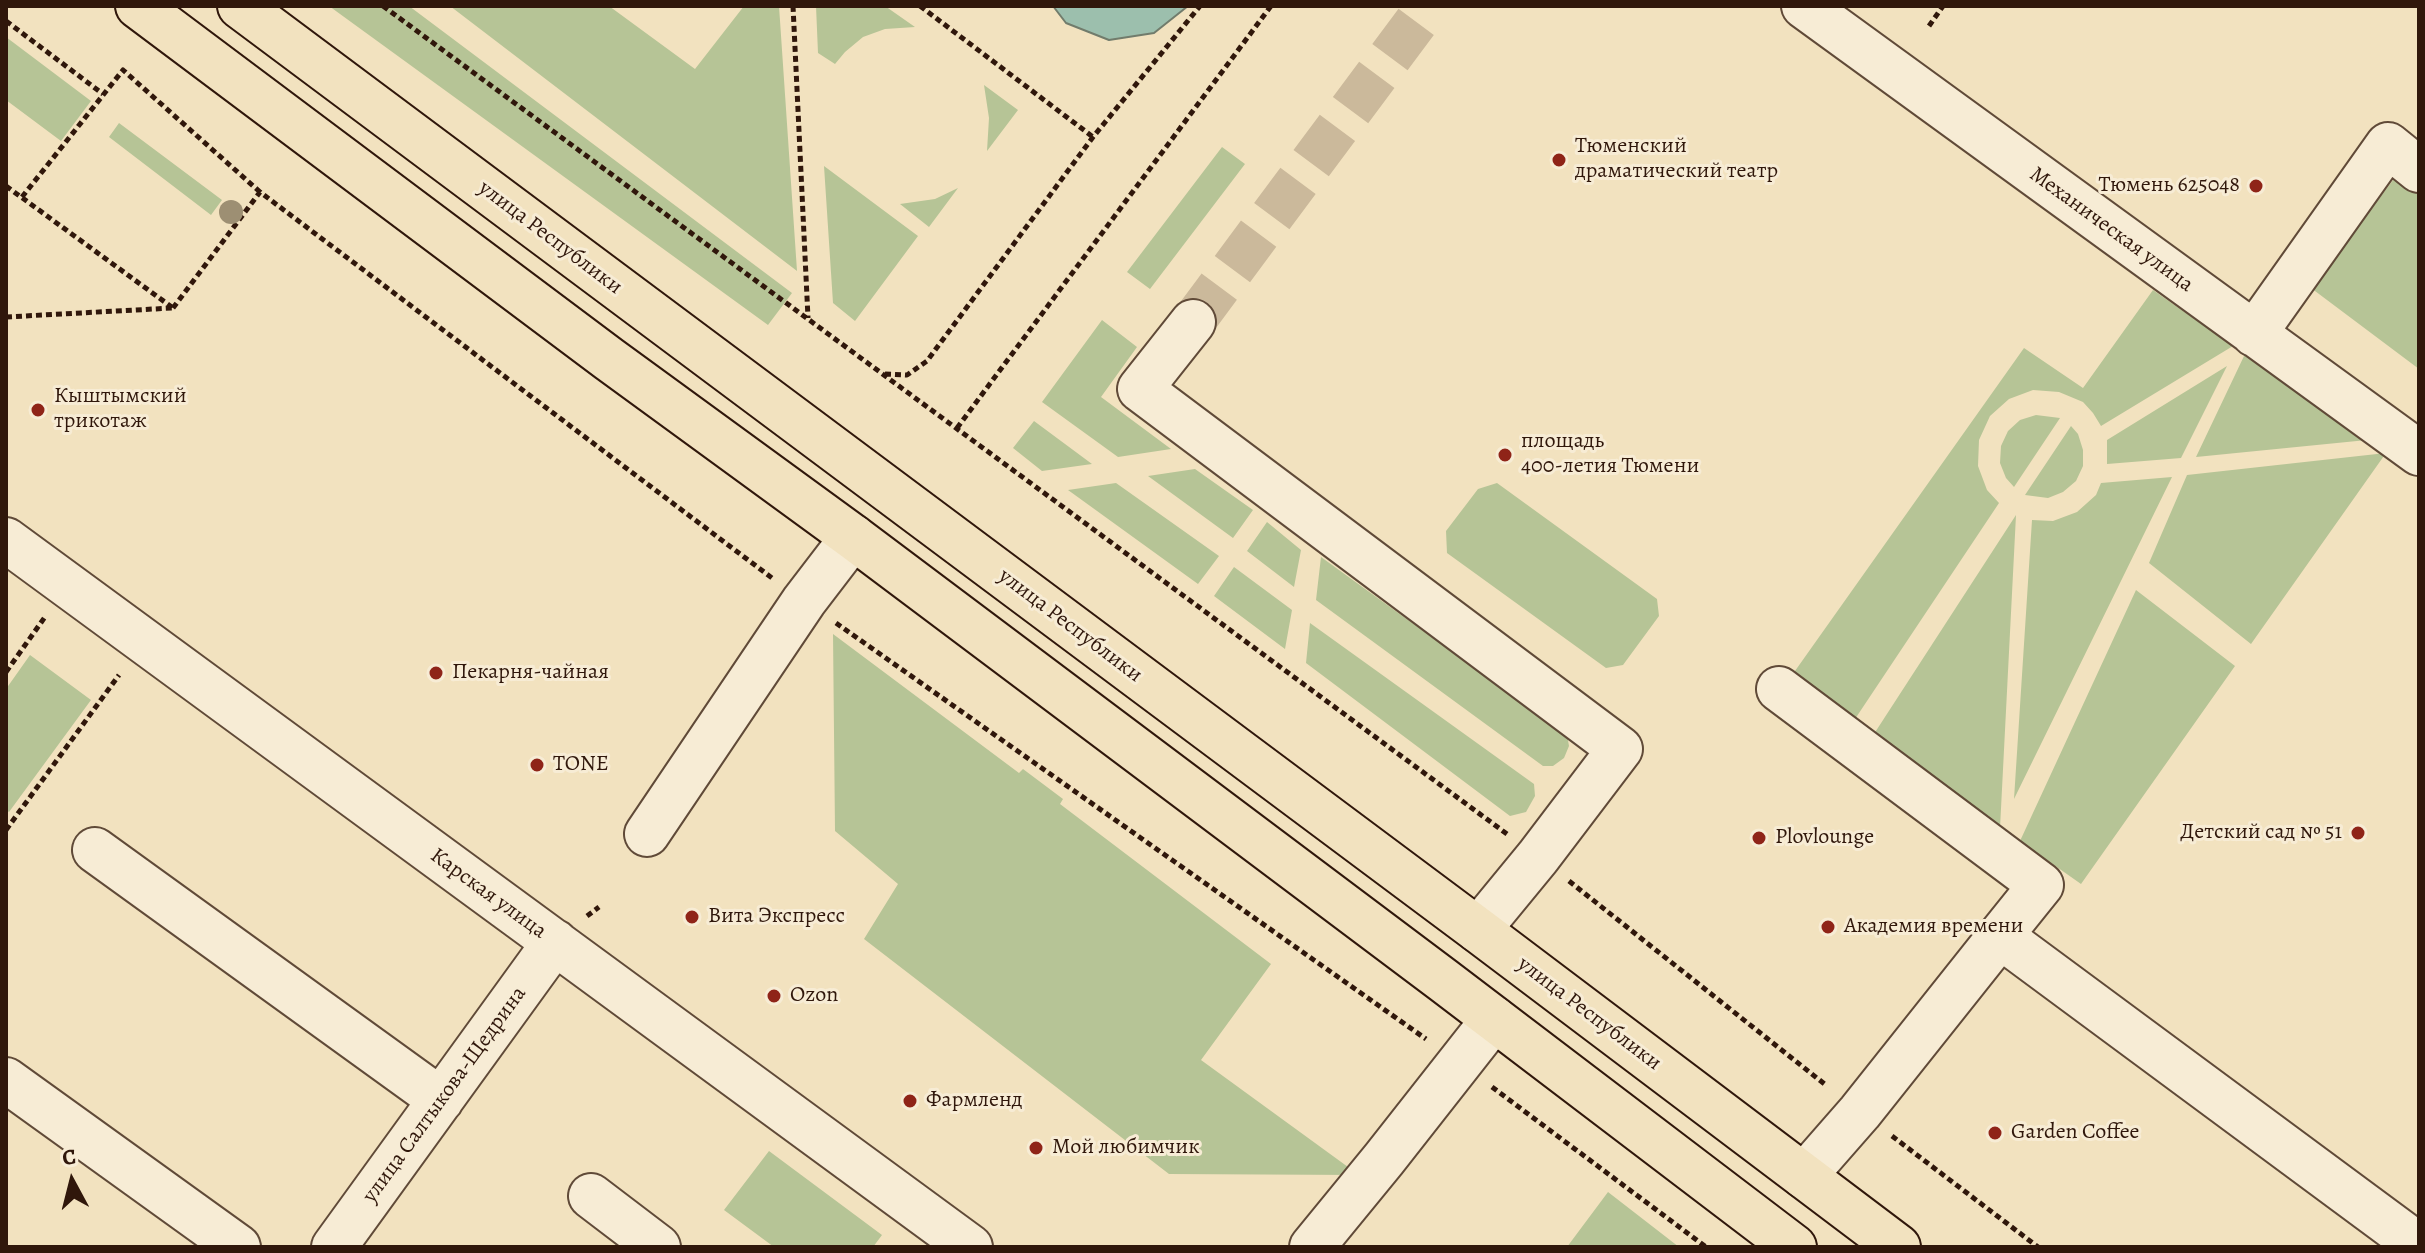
<!DOCTYPE html>
<html>
<head>
<meta charset="utf-8">
<style>
  body { margin:0 }
  #map { position:relative; width:2425px; height:1253px; overflow:hidden; background:#f2e2bf; font-family:Alegreya,serif }
  canvas { display:block }
  .frame { position:absolute; inset:0; border:8px solid #30170b; pointer-events:none }
  .north { position:absolute; left:32px; top:1141px; width:80px; height:80px; -webkit-text-stroke:6px #f7ecd5; paint-order:stroke; rotate:353deg; font-size:22px; font-weight:700; line-height:32px; text-align:center; color:#30170b }
  .north::after { content:''; display:block; margin:auto; width:28px; height:36px; background:#30170b; clip-path:polygon(50% 0,100% 100%,50% 72%,0 100%) }
</style>
</head>
<body>
<div id="map">
<canvas width="2425" height="1253"></canvas>
<div class="frame"></div>
<div class="north">С</div>
</div>
<script>
const ctx = document.querySelector('canvas').getContext('2d');
ctx.lineJoin = 'round';
function fill(path, color) { ctx.fillStyle = color; ctx.fill(path, 'evenodd'); }
const poly = rows => new Path2D(rows.map(r => 'M' + r).join(''));
function strokePath(path, color, width, dash) { ctx.strokeStyle = color; ctx.lineWidth = width; ctx.lineCap = dash ? 'butt' : 'round'; ctx.setLineDash(dash || []); ctx.stroke(path); }
function label(font, color, halo, rows, align = 'center') {
  ctx.font = font + ' Alegreya,serif'; ctx.lineWidth = 6; ctx.setLineDash([]); ctx.textBaseline = 'middle'; ctx.strokeStyle = halo; ctx.fillStyle = color; for (const [text, x, y, turn = 0] of rows) {
    ctx.save(); ctx.translate(x, y); ctx.rotate((+turn || 0) * Math.PI / 180); ctx.textAlign = isNaN(turn) ? turn : align; if (halo) ctx.strokeText(text, 0, 0); ctx.fillText(text, 0, 0); ctx.restore();
  }
}
fill(poly([
  [329,6,409,6,792,293,768,325],
  [450,6,609,6,695,69,744,6,779,6,797,271],
  [816,6,885,6,915,27,885,29,863,37,845,52,835,64,818,53],
  [6,37,91,101,61,141,6,100],
  [984,85,1018,110,987,151,989,118],
  [119,123,222,200,211,215,109,137],
  [1222,147,1245,164,1150,289,1127,272],
  [824,166,918,236,855,321,833,303],
  [2400,171,2419,185,2419,369,2311,288],
  [958,188,929,227,900,204,935,199],
  [2153,290,2233,346,2101,426,2093,413,2083,402,2059,392,2033,390,2009,399,1990,416,1979,440,1978,466,1987,490,1999,503,1853,722,1790,678,2024,348,2083,388],
  [1102,320,1137,347,1101,397,1171,449,1118,457,1042,402],
  [2245,354,2367,440,2196,457],
  [2227,366,2181,458,2107,464,2107,440],
  [2036,415,2060,418,2014,487,2006,478,2000,463,2001,446,2008,431,2020,420],
  [1034,421,1092,464,1042,471,1013,448],
  [2071,426,2078,434,2083,450,2083,466,2076,481,2063,492,2048,498,2025,495],
  [2386,453,2251,644,2149,563,2187,475],
  [1195,469,1253,510,1233,538,1148,476],
  [2172,477,2014,799,2032,520,2053,521,2077,512,2096,495,2101,483],
  [1116,483,1219,556,1198,584,1068,490],
  [1497,483,1657,599,1659,616,1623,665,1606,668,1447,553,1446,531,1478,489],
  [2016,515,2000,828,1872,737],
  [1267,522,1301,550,1294,587,1247,551],
  [1321,557,1567,735,1569,746,1564,758,1553,766,1543,766,1316,600],
  [1234,567,1292,610,1285,649,1214,596],
  [2136,590,2235,666,2081,884,2020,841],
  [1310,623,1534,784,1535,796,1526,812,1510,816,1306,663],
  [833,634,1019,773,1023,769,1063,799,1060,804,1271,964,1201,1060,1359,1175,1169,1174,864,939,898,884,835,831],
  [30,655,91,700,9,812,6,810,6,689],
  [769,1151,882,1235,873,1247,774,1247,724,1210],
  [1608,1192,1679,1247,1567,1247]
]), '#b6c496');
const water = poly([
  [1053,6,1188,6,1154,33,1109,40,1066,23,1053,6]
]);
fill(water, '#9cbfad');
strokePath(water, '#717c6c', 2);
strokePath(poly([
  [1193,322,1428,6]
]), '#cbb99b', 44, [44, 22]);
const minor = poly([
  [1804,6,2419,453],
  [1193,322,1140,389,1620,749,1538,857,1478,930],
  [2254,334,2388,145,2419,170],
  [6,540,970,1247],
  [1779,689,2041,885,2000,936,2419,1246],
  [647,834,804,601,853,537],
  [95,850,441,1100],
  [6,1080,238,1247],
  [1804,1176,1860,1112,2000,936],
  [591,1196,658,1247],
  [334,1247,555,942],
  [1312,1247,1384,1159,1494,1019]
]);
const major = poly([
  [138,6,609,359,853,537,1443,980,1794,1247],
  [240,6,1478,930,1898,1247]
]);
strokePath(minor, '#604a38', 48);
strokePath(major, '#30170b', 48);
strokePath(poly([
  [383,6,1507,834],
  [793,6,808,318],
  [920,6,1093,137],
  [6,21,103,94],
  [1929,26,1943,6],
  [6,186,173,308],
  [22,197,123,70,260,192],
  [173,308,260,192,772,578],
  [6,317,172,308],
  [885,374,907,375,927,361,1093,137,1200,6],
  [957,428,1271,6],
  [836,623,1426,1039],
  [6,672,45,617],
  [6,830,119,675],
  [1569,881,1827,1086],
  [587,916,599,907],
  [1492,1087,1706,1247],
  [1892,1136,2038,1247]
]), '#30170b', 5, [6, 4]);
strokePath(minor, '#f7ecd5', 44);
strokePath(major, '#f2e2bf', 44);
ctx.fillStyle = '#9d8f73';
for (const [x, y] of [
  [231,212]
]) { ctx.beginPath(); ctx.arc(x, y, 12, 0, 2 * Math.PI); ctx.fill(); }
for (const [x, y, r, color] of [
  [1559,160,8,"#8f2418"],
  [2256,186,8,"#8f2418"],
  [38,410,8,"#8f2418"],
  [1505,455,8,"#8f2418"],
  [436,673,8,"#8f2418"],
  [537,765,8,"#8f2418"],
  [2358,833,8,"#8f2418"],
  [1759,838,8,"#8f2418"],
  [692,917,8,"#8f2418"],
  [1828,927,8,"#8f2418"],
  [774,996,8,"#8f2418"],
  [910,1101,8,"#8f2418"],
  [1995,1133,8,"#8f2418"],
  [1036,1148,8,"#8f2418"]
]) { const dot = new Path2D(); dot.arc(x, y, r, 0, 2 * Math.PI); ctx.fillStyle = color; ctx.fill(dot); strokePath(dot, '#f7ecd5', 3); }
label('22px', '#30170b', '#f7ecd5', [
  ["Тюменский",1575,147],
  ["драматический театр",1575,172],
  ["Тюмень 625048",2240,186,"right"],
  ["Кыштымский",54,397],
  ["трикотаж",54,422],
  ["площадь",1521,442],
  ["400-летия Тюмени",1521,467],
  ["Пекарня-чайная",452,673],
  ["TONE",553,765],
  ["Детский сад № 51",2342,833,"right"],
  ["Plovlounge",1775,838],
  ["Вита Экспресс",708,917],
  ["Академия времени",1844,927],
  ["Ozon",790,996],
  ["Фармленд",926,1101],
  ["Garden Coffee",2011,1133],
  ["Мой любимчик",1052,1148]
], 'left');
label('22px', '#30170b', '#f7ecd5', [
  ["Механическая улица",2111,230,36],
  ["улица Республики",550,238,37],
  ["улица Республики",1070,626,37],
  ["Карская улица",488,894,36],
  ["улица Республики",1589,1014,37],
  ["улица Салтыкова-Щедрина",445,1095,-54]
]);
</script>
</body>
</html>
